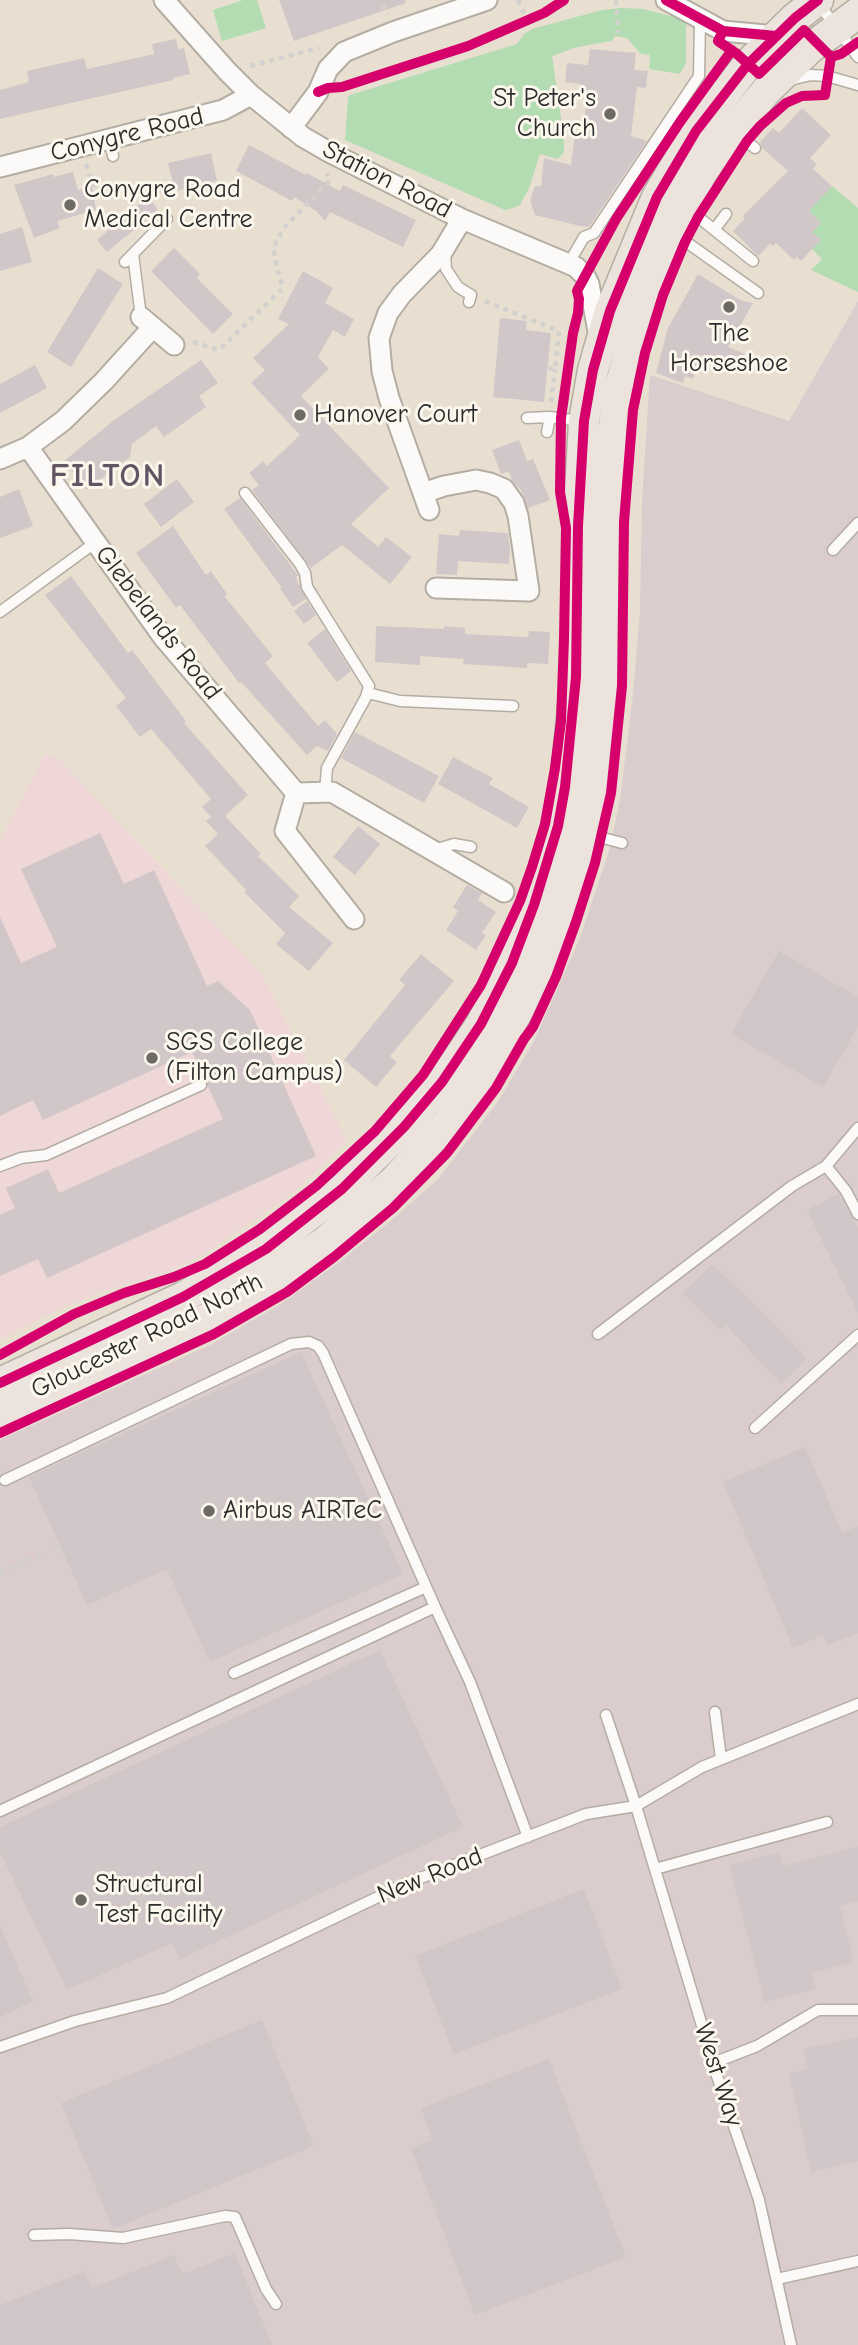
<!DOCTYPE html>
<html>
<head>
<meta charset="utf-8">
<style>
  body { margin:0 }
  canvas { display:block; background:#e8dfd0 }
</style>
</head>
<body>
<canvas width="858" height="2345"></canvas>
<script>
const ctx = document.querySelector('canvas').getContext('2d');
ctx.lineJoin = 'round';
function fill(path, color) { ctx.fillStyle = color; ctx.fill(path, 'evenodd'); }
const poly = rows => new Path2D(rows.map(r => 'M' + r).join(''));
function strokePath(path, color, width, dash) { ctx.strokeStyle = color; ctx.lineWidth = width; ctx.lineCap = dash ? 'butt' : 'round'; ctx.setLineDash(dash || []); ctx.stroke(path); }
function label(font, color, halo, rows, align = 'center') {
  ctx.font = font + ' "Comic Neue",sans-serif'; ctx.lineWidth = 6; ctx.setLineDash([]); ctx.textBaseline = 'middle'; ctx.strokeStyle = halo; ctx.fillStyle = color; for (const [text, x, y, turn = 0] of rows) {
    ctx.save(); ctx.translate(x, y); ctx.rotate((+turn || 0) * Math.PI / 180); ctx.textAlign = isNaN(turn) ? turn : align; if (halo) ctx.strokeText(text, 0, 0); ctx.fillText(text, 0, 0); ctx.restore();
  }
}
fill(poly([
  [45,754,57,757,262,974,347,1141,287,1198,201,1256,164,1273,99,1293,47,1315,0,1340,0,840]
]), '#efd6d7');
fill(poly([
  [858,301,858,2345,0,2345,0,1440,212,1344,279,1305,338,1263,394,1218,437,1180,497,1103,534,1041,580,938,609,851,620,800,633,695,640,611,642,503,650,375,789,421]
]), '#dbccce');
fill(poly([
  [243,0,257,0,266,28,222,41,213,10],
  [622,8,643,9,674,17,686,23,686,63,680,74,649,69,650,55,641,54,627,38,615,36,612,41,577,47,552,56,564,138,564,152,558,159,540,154,529,188,520,205,513,208,505,210,345,140,348,97,350,95,517,44,524,34,532,29,602,10],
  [832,186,858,208,858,292,811,270,822,259,812,249,821,240,812,232,821,223,808,210]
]), '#b3dcb3');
fill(poly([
  [279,0,405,0,406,3,294,41],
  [176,39,178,49,184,48,190,74,173,78,173,80,0,119,0,90,29,82,27,71,84,58,87,69,154,54,152,44],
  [590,49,636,53,634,70,648,71,646,88,637,87,631,136,647,141,589,227,580,226,535,215,530,200,535,186,541,186,544,158,571,165,575,133,583,134,587,94,580,94,581,84,565,82,567,63,588,65],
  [802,108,831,135,810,158,817,164,813,169,832,186,809,211,821,223,812,232,821,240,801,261,797,257,794,260,776,243,773,246,770,244,758,256,733,231,745,218,743,216,788,171,762,148,760,142,773,128,779,133],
  [249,145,306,175,307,173,340,191,343,185,416,220,403,247,330,212,325,221,316,211,294,197,292,201,236,171],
  [211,153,217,181,175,191,168,163],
  [73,172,78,190,92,187,96,210,57,221,60,228,34,238,14,185,53,174,54,177],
  [144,200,151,200,158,210,107,252,97,240],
  [22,227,32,262,0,271,0,234],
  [174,248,200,274,197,278,233,314,213,334,151,271],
  [98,268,123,284,71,367,47,352],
  [303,271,333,288,325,303,354,319,345,337,333,330,318,357,329,369,301,396,389,488,351,524,378,547,386,537,412,557,390,584,342,545,311,568,252,490,259,485,249,473,263,461,267,466,300,435,251,383,265,370,253,358,289,324,278,319],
  [698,274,742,301,753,303,728,347,745,354,738,370,709,357,704,374,695,371,693,379,685,376,683,383,656,373,668,328],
  [500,318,527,321,526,330,551,333,544,402,493,397],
  [201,360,218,383,199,396,206,407,164,437,156,426,132,444,130,457,86,490,64,461,114,420],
  [35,365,47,388,0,413,0,384],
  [519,440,527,461,533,459,550,500,528,508,521,490,512,481,509,471,501,474,492,450],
  [177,479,194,502,161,527,144,504],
  [19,489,33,526,0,538,0,497],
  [240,498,298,575,296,578,306,599,293,607,280,589,282,588,224,509],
  [173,526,206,575,211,571,227,594,225,597,273,656,265,663,318,726,325,720,337,734,328,751,317,746,307,755,241,682,239,683,180,605,176,608,136,553],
  [460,530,508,533,510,548,509,564,458,561,457,575,436,574,439,534,459,536],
  [71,576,128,653,132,650,145,667,186,721,184,723,248,795,225,816,261,854,258,856,299,896,289,907,333,943,309,971,276,944,285,933,244,892,246,890,205,846,218,834,206,821,211,817,202,807,211,799,151,729,140,737,116,706,126,698,45,595],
  [307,601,316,615,304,624,294,611],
  [376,626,444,629,444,626,465,628,465,634,528,637,529,631,550,632,548,664,527,663,527,668,463,664,464,659,420,656,420,665,375,662],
  [325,629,351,671,337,682,307,643],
  [355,732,439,776,424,803,341,758],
  [453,757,493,778,489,784,529,807,517,828,438,784],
  [358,826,380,844,355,875,333,857],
  [100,833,124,884,154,870,207,986,218,981,250,1010,316,1156,47,1278,38,1259,0,1276,0,1215,15,1208,6,1188,48,1169,59,1193,223,1119,192,1052,43,1120,33,1100,0,1116,0,917,21,963,57,947,21,869],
  [467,885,482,893,478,900,496,912,482,933,486,935,476,950,446,930,458,911,453,907],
  [779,951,858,997,858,1027,823,1087,731,1034],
  [421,954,454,981,390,1056,397,1062,376,1087,344,1060,405,985,399,980],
  [839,1194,858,1228,858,1313,807,1210],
  [712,1264,763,1313,807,1359,781,1384,726,1325,721,1330,683,1293],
  [301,1352,403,1574,210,1662,167,1569,87,1605,29,1477],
  [805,1447,842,1533,858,1526,858,1633,828,1645,823,1635,793,1648,723,1482],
  [380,1650,463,1827,180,1959,172,1943,67,1990,0,1852,0,1827],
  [858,1846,858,1901,840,1906,854,1962,812,1973,816,1989,765,2002,729,1865,780,1852,783,1866],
  [584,1889,622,1989,454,2054,415,1956],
  [0,1926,33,2001,0,2017],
  [262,2020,314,2146,113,2229,61,2103],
  [858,2037,858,2161,811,2172,789,2073,808,2069,803,2049],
  [549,2059,626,2257,475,2315,411,2148,433,2140,421,2108],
  [235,2253,272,2345,0,2345,0,2305,85,2271,92,2288,174,2255,182,2274]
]), '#d2c7c8');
const lane = poly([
  [819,4,858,57],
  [790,80,811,75,827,76,858,85],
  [736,133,755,148],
  [110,139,113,156],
  [687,208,753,261],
  [714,230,726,214],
  [675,234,758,293],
  [445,252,446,269,458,287,471,295,469,302],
  [133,254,141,317],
  [125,262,167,219],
  [569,263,584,237,594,233,699,76,700,20],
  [527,418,550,417,580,421],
  [547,432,550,417],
  [245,493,300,564,305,573,307,587,369,686,366,697,327,768,325,792],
  [833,550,858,523],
  [0,612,96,542],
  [368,693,400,701,513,706],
  [588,834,622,843],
  [434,850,454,844,471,847],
  [0,1166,21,1158,46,1155,201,1085],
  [826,1166,846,1191,858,1214],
  [598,1334,792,1186,826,1166,858,1128],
  [755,1428,858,1335],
  [5,1480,291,1344,309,1342,318,1346,323,1353,435,1607],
  [234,1673,426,1587],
  [715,1712,721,1759],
  [606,1715,636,1806,718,2079,759,2200,791,2345],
  [0,1811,435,1607,470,1682,528,1837],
  [655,1869,827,1822],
  [0,2047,75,2021,167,1998,405,1884,586,1814,636,1806,702,1767,858,1704],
  [713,2063,757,2046,818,2010,858,2010],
  [34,2235,69,2234,123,2238,225,2216,235,2217,266,2289,276,2304],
  [777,2279,858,2261]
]);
const street = poly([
  [164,0,227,71,251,95,303,137,329,152,462,219,576,267,585,276,589,284,599,336],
  [666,0,723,31,776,36],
  [291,128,318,92,328,69,344,52,393,32,487,0],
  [0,167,223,110,251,95],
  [141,317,174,345],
  [28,447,163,637,296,793,332,792,504,892],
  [0,459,28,447,63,421,104,381,153,327],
  [423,493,444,486,476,480,490,483,504,489,514,503,518,516,529,591,436,588],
  [429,510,389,398,382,371,379,338,388,313,402,294,441,254,462,219],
  [296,793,285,831,354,919]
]);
const primary = poly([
  [0,1383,183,1297,266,1249,342,1189,404,1127,442,1082,481,1024,512,963,534,905,558,826,565,787,576,677,578,526,584,421,593,370,610,311,657,197,696,131,748,64,795,18,818,0],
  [0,1413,180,1332,214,1315,276,1277,326,1241,394,1181,447,1123,485,1071,519,1009,541,962,563,903,584,832,594,777,602,707,606,529,611,447,619,391,640,312,671,232,702,173,716,152,767,90,809,49,858,13]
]);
strokePath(lane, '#b3ada3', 13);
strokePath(street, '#b3ada3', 23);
strokePath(primary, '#b3ada3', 33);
strokePath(poly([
  [518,0,530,27],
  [616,0,618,33],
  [383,5,387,15],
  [250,66,319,48],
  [86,164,95,193],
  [485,301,559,331,555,369,548,368],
  [193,342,219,350,283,288,274,256,276,241,285,227,329,181,327,173],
  [551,402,555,369],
  [0,1572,60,1546]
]), '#d3d1cd', 4.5, [5, 5]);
strokePath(lane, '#fcfaf8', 10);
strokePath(street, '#fcfaf8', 19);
strokePath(primary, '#ece4dc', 30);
strokePath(poly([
  [666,0,723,31,776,36],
  [723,31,718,41,737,54,759,74,804,30,831,57],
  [318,92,328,88,342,87,468,46,544,13,564,0],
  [0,1355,74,1314,124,1293,174,1277,205,1264,260,1229,316,1186,375,1131,423,1075,481,985,520,901,532,867,545,824,555,768,561,721,564,639,566,528,560,492,561,418,573,333,578,313,579,299,577,291,616,219,680,122,732,50],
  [0,1383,183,1297,266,1249,342,1189,404,1127,442,1082,481,1024,512,963,534,905,558,826,565,787,576,677,578,526,584,421,593,370,610,311,657,197,696,131,748,64,795,18,818,0],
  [0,1433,214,1334,287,1292,334,1257,393,1208,447,1153,496,1088,524,1039,533,1027,556,977,576,922,595,863,611,793,622,686,624,522,633,410,645,353,663,295,685,242,698,217,747,141,760,126,786,103,802,96,825,95,831,57,841,54,858,42]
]), '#d6006c', 10);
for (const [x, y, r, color] of [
  [610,114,7,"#6d6a65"],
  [70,205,7,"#6d6a65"],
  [729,307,7,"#6d6a65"],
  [300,415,7,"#6d6a65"],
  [152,1058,7,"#6d6a65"],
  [209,1511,7,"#6d6a65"],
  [81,1900,7,"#6d6a65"]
]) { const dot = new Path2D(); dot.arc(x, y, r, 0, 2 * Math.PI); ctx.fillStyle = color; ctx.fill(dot); strokePath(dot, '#fbf7ec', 2.5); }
label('26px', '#2b2b2b', '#fbf7ec', [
  ["St Peter's",596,99,"right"],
  ["Church",596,129,"right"],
  ["Conygre Road",84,190],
  ["Medical Centre",84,220],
  ["The",729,334,"center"],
  ["Horseshoe",729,364,"center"],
  ["Hanover Court",314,415],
  ["SGS College",166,1043],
  ["(Filton Campus)",166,1073],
  ["Airbus AIRTeC",223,1511],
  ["Structural",95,1885],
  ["Test Facility",95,1915]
], 'left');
label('26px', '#2b2b2b', '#fbf7ec', [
  ["Conygre Road",127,135,-14],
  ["Station Road",387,180,27],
  ["Glebelands Road",158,623,52],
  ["Gloucester Road North",147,1336,-26],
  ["New Road",430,1876,-22],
  ["West Way",718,2075,72]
]);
ctx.letterSpacing = '2px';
label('bold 33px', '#635664', '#fbf7ec', [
  ["FILTON",108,477]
]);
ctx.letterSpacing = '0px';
</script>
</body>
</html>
